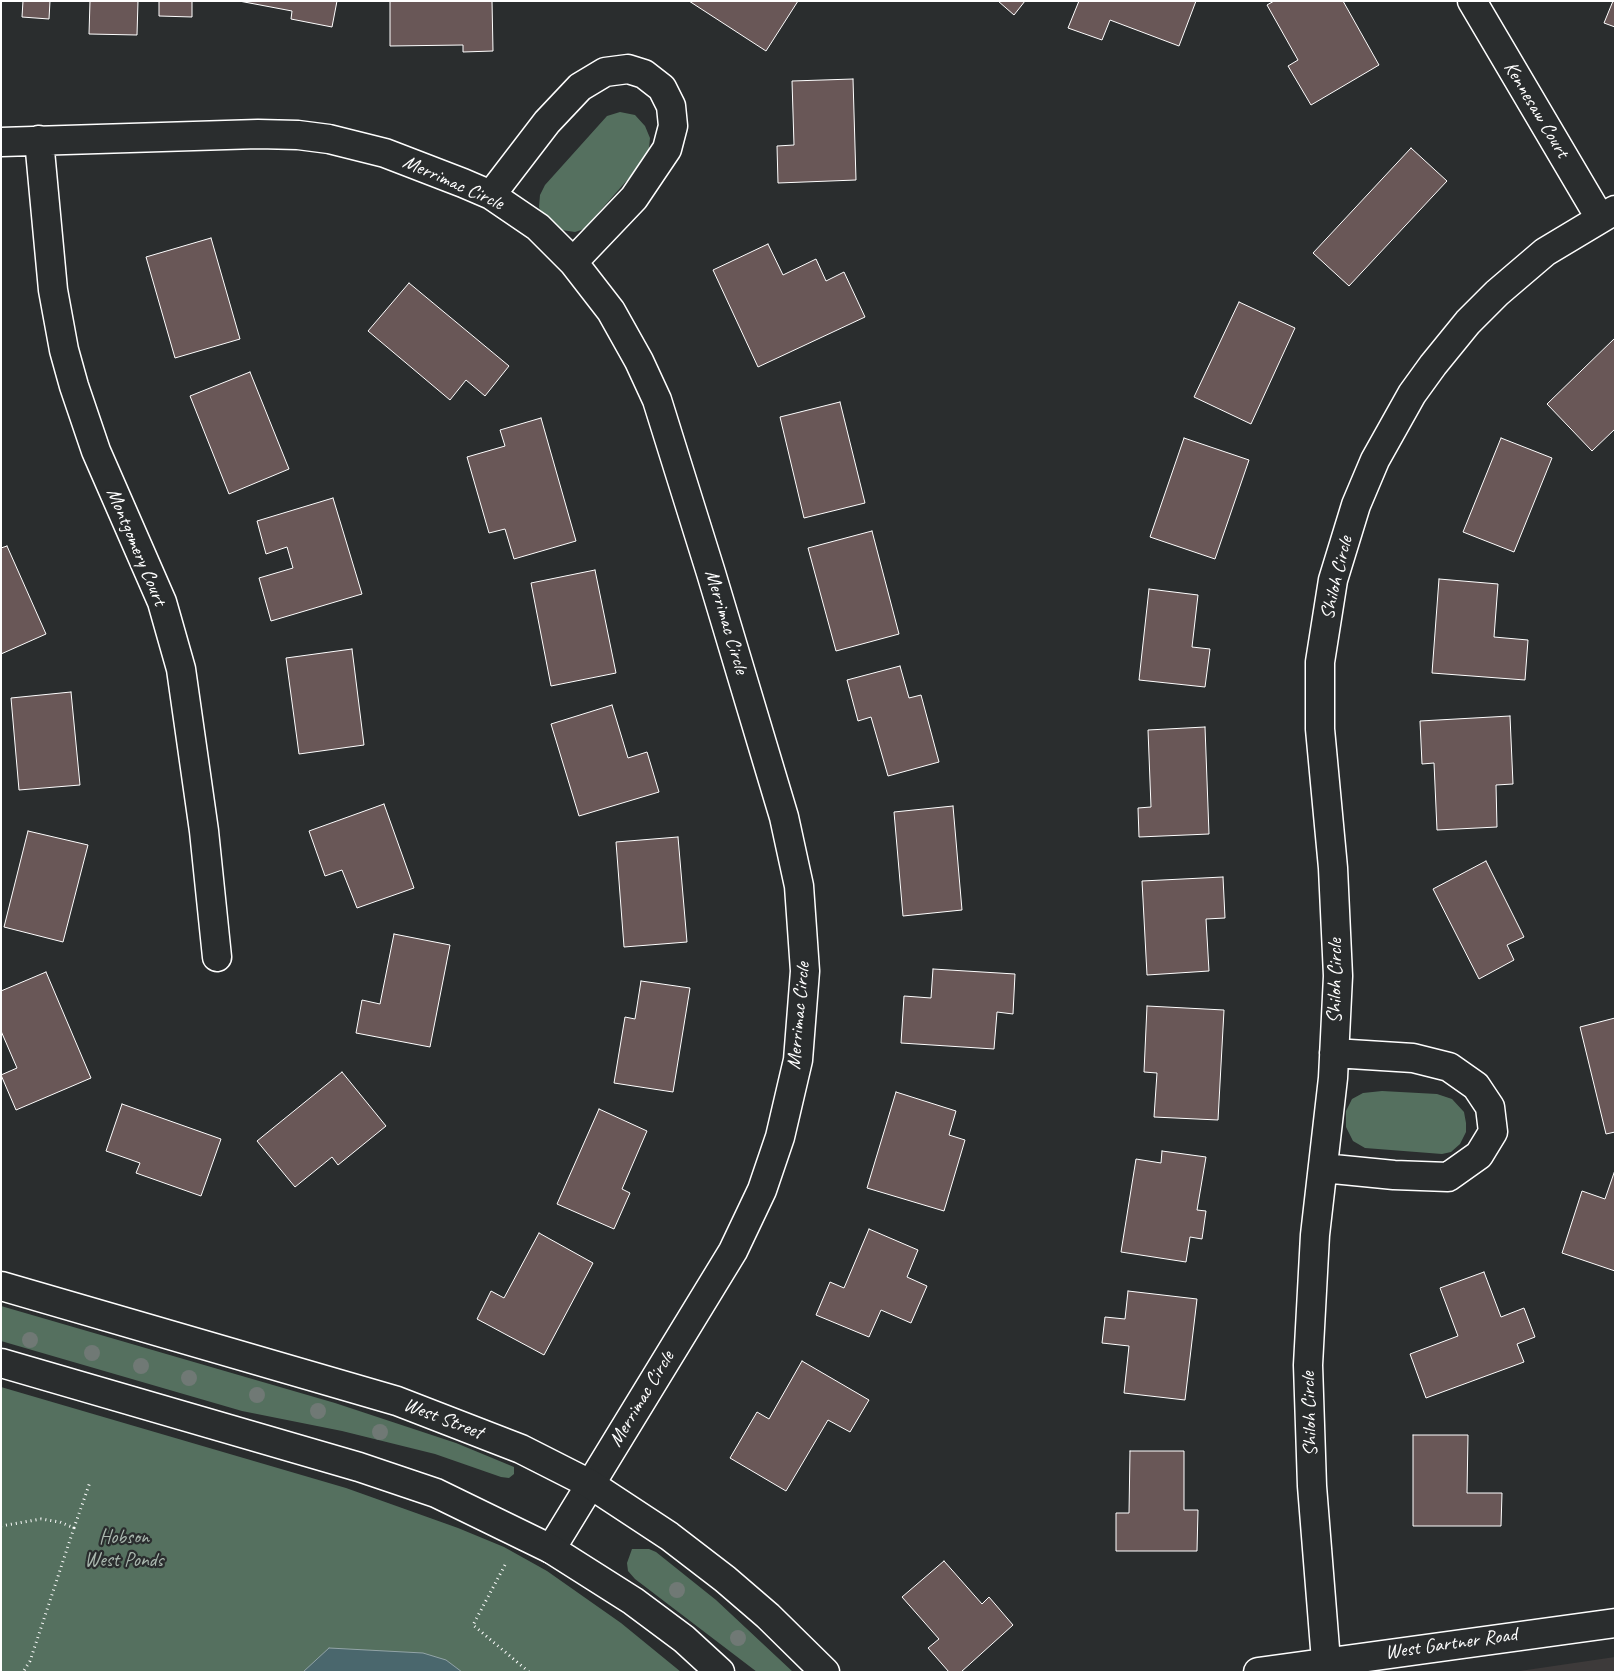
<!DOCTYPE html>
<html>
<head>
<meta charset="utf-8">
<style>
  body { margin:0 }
  #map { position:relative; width:1616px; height:1673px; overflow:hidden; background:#2a2d2e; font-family:Caveat,sans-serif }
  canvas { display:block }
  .frame { position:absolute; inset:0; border:2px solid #fff; pointer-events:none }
</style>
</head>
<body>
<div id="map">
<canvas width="1616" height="1673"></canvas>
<div class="frame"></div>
</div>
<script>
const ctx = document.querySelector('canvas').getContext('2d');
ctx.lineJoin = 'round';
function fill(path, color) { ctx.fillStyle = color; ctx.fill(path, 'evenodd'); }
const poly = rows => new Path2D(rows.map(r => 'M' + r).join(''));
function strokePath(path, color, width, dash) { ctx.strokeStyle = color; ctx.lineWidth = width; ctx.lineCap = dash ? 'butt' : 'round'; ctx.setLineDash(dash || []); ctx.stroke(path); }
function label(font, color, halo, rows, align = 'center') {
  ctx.font = font + ' Caveat,sans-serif'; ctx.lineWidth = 4.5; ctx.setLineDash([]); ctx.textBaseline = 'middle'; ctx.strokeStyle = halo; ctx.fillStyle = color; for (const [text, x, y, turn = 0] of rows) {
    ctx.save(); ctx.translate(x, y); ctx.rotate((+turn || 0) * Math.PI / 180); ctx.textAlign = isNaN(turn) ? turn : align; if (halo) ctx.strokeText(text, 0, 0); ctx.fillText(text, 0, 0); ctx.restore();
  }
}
fill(poly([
  [1615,1657,1615,1672,1513,1672]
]), '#3d3a3a');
fill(poly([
  [620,112,635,115,645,126,650,138,649,149,644,161,584,229,575,232,555,229,542,215,539,207,540,195,545,185,607,116],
  [1382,1091,1437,1094,1452,1099,1464,1112,1466,1123,1466,1132,1460,1144,1451,1152,1442,1154,1365,1148,1353,1141,1346,1127,1346,1111,1352,1099,1363,1093],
  [1,1306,335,1403,456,1443,514,1467,514,1474,509,1478,501,1477,435,1454,342,1431,242,1411,1,1341],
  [1,1387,346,1488,458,1528,504,1547,547,1571,621,1623,681,1672,1,1672],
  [632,1549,649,1549,656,1552,716,1600,793,1672,757,1672,635,1579,628,1571,627,1563]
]), '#55705f');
const water = poly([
  [329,1648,423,1653,446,1660,462,1672,303,1672,329,1648]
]);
fill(water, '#4a676d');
strokePath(water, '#92a4a7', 1);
const building = poly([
  [23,1,50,1,49,19,22,17,23,1],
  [90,1,138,1,137,35,89,34,90,1],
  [159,1,192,1,192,17,159,16,159,1],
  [239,1,337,1,332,27,291,19,292,11,239,1],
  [390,1,492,1,493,51,463,52,463,45,390,46,390,1],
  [689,1,798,1,766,51,689,1],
  [998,1,1025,1,1014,15,998,1],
  [1079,1,1196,1,1179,46,1110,20,1102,40,1068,28,1079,1],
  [1274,1,1343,1,1379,65,1311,105,1288,66,1298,60,1267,5,1274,1],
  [1613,1,1615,1,1615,27,1604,23,1613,1],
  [853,79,856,180,778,183,777,146,794,145,792,81,853,79],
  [1411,148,1447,181,1349,286,1313,253,1411,148],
  [211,238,240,339,175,358,146,257,211,238],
  [768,244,783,275,816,259,826,281,844,272,865,317,758,367,713,270,768,244],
  [409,283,509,366,485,396,466,380,450,400,368,331,409,283],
  [1239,302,1295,328,1251,424,1194,397,1239,302],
  [1615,338,1615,429,1592,451,1547,404,1615,338],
  [250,372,289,469,229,494,190,396,250,372],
  [840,402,865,503,804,518,780,417,840,402],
  [541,418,576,541,514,559,505,529,489,533,467,457,505,446,500,430,541,418],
  [1184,438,1249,460,1215,559,1150,537,1184,438],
  [1501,438,1552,458,1514,552,1463,532,1501,438],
  [333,498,362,594,271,621,259,578,293,568,287,547,266,554,257,521,333,498],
  [872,531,899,634,836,651,808,548,872,531],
  [7,546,46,634,1,654,1,548,7,546],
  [595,570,616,673,551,686,531,583,595,570],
  [1439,579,1498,584,1494,637,1528,640,1525,680,1432,673,1439,579],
  [1149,589,1198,595,1192,647,1210,649,1205,687,1139,680,1149,589],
  [352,649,364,745,299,754,286,658,352,649],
  [900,666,909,698,921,695,939,762,888,776,871,717,858,721,847,680,900,666],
  [71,692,80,785,19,790,11,698,71,692],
  [612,705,628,758,647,752,659,792,579,816,551,724,612,705],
  [1510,716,1513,784,1496,785,1497,827,1437,830,1434,763,1422,764,1420,721,1510,716],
  [1205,727,1209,834,1139,837,1138,808,1151,807,1148,730,1205,727],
  [384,804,414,888,357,908,342,870,325,876,309,831,384,804],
  [953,806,962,910,903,916,894,812,953,806],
  [28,831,88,845,63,942,4,927,28,831],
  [678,837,687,942,624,947,616,842,678,837],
  [1486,861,1524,937,1507,945,1514,960,1479,979,1433,889,1486,861],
  [1223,877,1225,918,1206,919,1209,971,1147,975,1142,881,1223,877],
  [394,934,450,945,430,1047,356,1033,362,1000,380,1004,394,934],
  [933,969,1015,974,1013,1014,997,1012,994,1049,901,1043,904,996,931,998,933,969],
  [46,972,91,1078,16,1110,1,1075,17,1068,1,1031,1,991,46,972],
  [641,981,690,988,673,1092,614,1083,625,1017,635,1019,641,981],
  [1147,1006,1224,1010,1218,1120,1154,1117,1157,1073,1144,1072,1147,1006],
  [1615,1018,1615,1132,1606,1134,1580,1027,1615,1018],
  [342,1072,386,1126,338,1165,332,1157,295,1187,257,1141,342,1072],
  [896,1092,956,1111,949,1135,965,1140,944,1211,867,1188,896,1092],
  [122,1104,221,1139,201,1196,136,1173,140,1163,106,1151,122,1104],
  [599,1109,647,1131,622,1189,630,1193,614,1229,557,1204,599,1109],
  [1162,1151,1206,1157,1197,1210,1206,1211,1202,1239,1190,1237,1186,1262,1121,1252,1136,1159,1161,1163,1162,1151],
  [1615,1170,1615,1271,1562,1253,1582,1191,1605,1199,1615,1170],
  [869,1229,918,1250,907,1277,927,1286,911,1323,881,1310,869,1337,816,1315,830,1282,844,1288,869,1229],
  [539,1233,593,1263,544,1355,477,1319,491,1291,504,1298,539,1233],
  [1484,1272,1501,1317,1524,1308,1535,1337,1517,1344,1524,1362,1426,1398,1410,1354,1458,1336,1440,1288,1484,1272],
  [1128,1291,1197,1299,1185,1400,1124,1393,1129,1346,1102,1343,1105,1317,1125,1319,1128,1291],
  [802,1361,869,1400,850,1432,828,1420,786,1491,730,1458,757,1412,769,1419,802,1361],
  [1413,1435,1468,1435,1467,1493,1502,1493,1501,1526,1413,1526,1413,1435],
  [1130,1451,1184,1451,1184,1510,1198,1510,1197,1551,1116,1551,1116,1513,1129,1513,1130,1451],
  [944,1561,982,1604,989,1597,1013,1625,961,1672,949,1672,928,1648,939,1639,902,1597,944,1561]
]);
fill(building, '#695757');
strokePath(building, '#fff', 1);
const minor = poly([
  [1472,1,1600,218],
  [39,140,53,290,64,350,74,386,96,451,162,602,181,669,204,831,217,957],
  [1,142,258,134,298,135,329,139,385,153,463,183,491,195,538,227,573,262,611,311,639,361,657,400,711,573,784,817,799,886,805,971,798,1060,780,1137,762,1190,733,1251,551,1549],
  [491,195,547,122,580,87,605,72,628,69,644,74,662,88,671,106,673,126,667,149,634,198,573,262],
  [1323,1168,1394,1175,1448,1177,1479,1155,1493,1132,1490,1107,1476,1086,1449,1067,1413,1058,1334,1053],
  [1326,1661,1312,1486,1308,1365,1315,1235,1333,1078,1338,976,1333,868,1320,729,1320,662,1333,580,1356,505,1375,460,1412,394,1433,365,1468,322,1497,293,1545,252,1615,210],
  [1258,1672,1615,1623]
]);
const tertiary = poly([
  [1,1286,397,1401,521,1449,590,1484,669,1536,725,1579,768,1616,825,1672],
  [1,1363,359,1467,436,1493,551,1549,633,1601,684,1639,720,1672]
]);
strokePath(minor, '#fff', 31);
strokePath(tertiary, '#fff', 31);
strokePath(poly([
  [1,1526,41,1519,60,1522,74,1528,30,1661,23,1672],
  [74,1528,90,1482],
  [505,1565,473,1625,529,1672]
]), '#fff', 3, [1, 4]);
strokePath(minor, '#2a2d2e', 28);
strokePath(tertiary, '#2a2d2e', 28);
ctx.fillStyle = '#707975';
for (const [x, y] of [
  [30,1340],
  [92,1353],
  [141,1366],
  [189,1378],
  [257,1395],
  [318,1411],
  [380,1432],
  [677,1590],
  [738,1638]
]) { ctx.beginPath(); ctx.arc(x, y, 8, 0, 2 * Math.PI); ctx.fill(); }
label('20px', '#fff', '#2a2d2e', [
  ["Kennesaw Court",1536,110,59],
  ["Merrimac Circle",453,183,24],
  ["Montgomery Court",136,547,67],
  ["Shiloh Circle",1337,578,-77],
  ["Merrimac Circle",726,622,73],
  ["Shiloh Circle",1336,981,-90],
  ["Merrimac Circle",799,1016,-85],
  ["Merrimac Circle",642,1399,-59],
  ["Shiloh Circle",1310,1414,-92],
  ["West Street",443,1419,21],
  ["West Gartner Road",1451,1644,-8]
]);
label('20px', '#aab8af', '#2a2d2e', [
  ["Hobson",124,1538],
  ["West Ponds",124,1561]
]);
</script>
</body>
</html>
